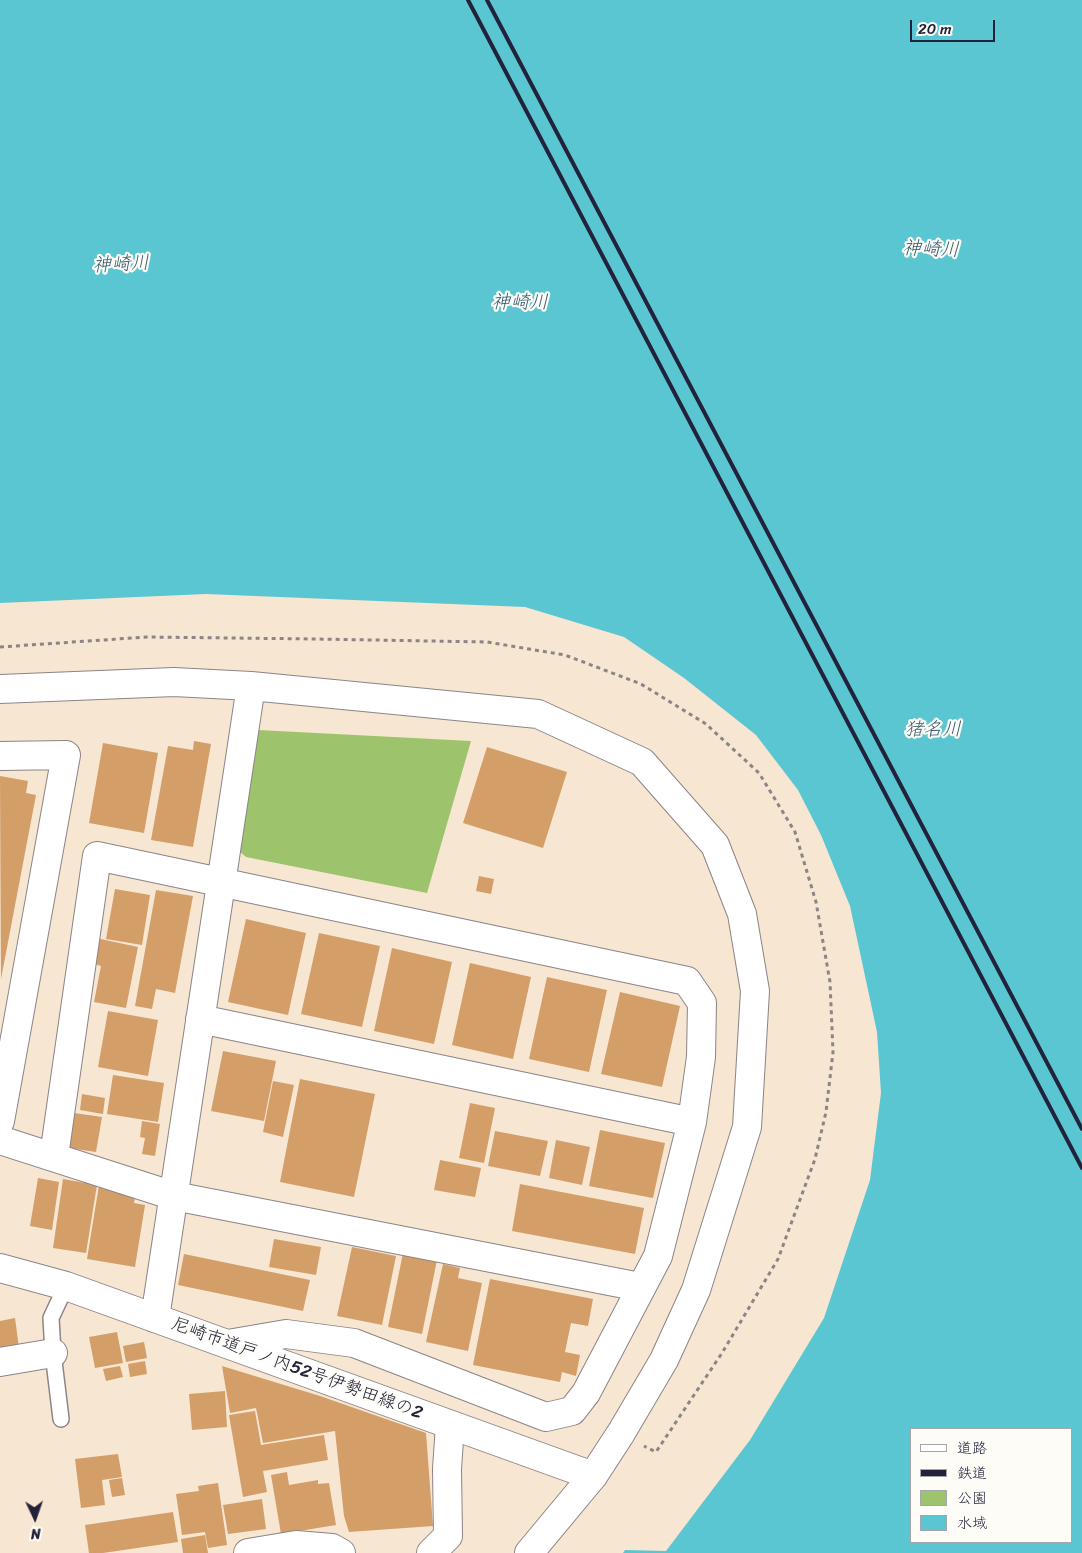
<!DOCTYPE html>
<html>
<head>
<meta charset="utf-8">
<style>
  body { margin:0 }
  #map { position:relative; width:1082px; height:1553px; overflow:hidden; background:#f7e6d2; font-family:Sriracha,"Klee One",sans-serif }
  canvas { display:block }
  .legend { position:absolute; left:910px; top:1428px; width:162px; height:115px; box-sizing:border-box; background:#fdfcf7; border:1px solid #a5a5ac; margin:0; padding:6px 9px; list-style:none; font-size:15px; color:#22223b }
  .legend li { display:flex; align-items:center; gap:10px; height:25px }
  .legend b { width:25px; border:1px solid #a5a5ac }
  .north { position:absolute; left:10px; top:1493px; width:50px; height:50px; -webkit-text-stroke:4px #fdfcf7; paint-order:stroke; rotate:177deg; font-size:14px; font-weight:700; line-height:20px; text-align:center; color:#22223b }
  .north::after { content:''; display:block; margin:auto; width:18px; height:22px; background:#22223b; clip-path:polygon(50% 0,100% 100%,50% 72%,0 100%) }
  .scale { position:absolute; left:910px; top:20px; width:85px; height:22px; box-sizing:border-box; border:2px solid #22223b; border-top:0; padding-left:6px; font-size:15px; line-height:18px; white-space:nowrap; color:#22223b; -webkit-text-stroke:4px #fdfcf7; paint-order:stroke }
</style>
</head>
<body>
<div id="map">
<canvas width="1082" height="1553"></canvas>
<ul class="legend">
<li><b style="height:6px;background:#fff"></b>道路</li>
<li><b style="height:6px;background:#22223b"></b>鉄道</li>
<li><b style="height:14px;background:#9ec36d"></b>公園</li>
<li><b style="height:14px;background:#5ac6d2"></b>水域</li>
</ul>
<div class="north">N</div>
<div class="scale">20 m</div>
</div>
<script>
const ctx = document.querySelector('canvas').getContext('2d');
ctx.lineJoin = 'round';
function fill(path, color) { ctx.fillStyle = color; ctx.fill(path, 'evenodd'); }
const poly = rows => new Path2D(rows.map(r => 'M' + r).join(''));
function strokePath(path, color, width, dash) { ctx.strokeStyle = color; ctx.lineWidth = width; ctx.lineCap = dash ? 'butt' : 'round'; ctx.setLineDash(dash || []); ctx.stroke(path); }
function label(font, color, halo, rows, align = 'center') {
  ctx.font = font + ' Sriracha,"Klee One",sans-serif'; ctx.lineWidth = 4.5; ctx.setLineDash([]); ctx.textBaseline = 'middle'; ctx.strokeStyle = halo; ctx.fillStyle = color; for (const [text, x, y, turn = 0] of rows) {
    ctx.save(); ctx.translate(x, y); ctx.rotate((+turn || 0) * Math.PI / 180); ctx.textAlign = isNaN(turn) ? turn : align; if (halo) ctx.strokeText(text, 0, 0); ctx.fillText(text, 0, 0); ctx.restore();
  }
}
fill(poly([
  [258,730,471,741,427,893,246,857,239,851]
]), '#9ec36d');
fill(poly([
  [0,0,1082,0,1082,1553,623,1553,625,1550,666,1551,750,1440,824,1318,870,1180,881,1093,877,1032,850,906,821,835,798,790,756,735,684,678,624,637,525,607,206,594,0,603],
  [1071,1429,1071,1542,911,1542,911,1429]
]), '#5ac6d2');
fill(poly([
  [194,741,211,744,193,847,151,840,168,746,193,750],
  [103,743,158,753,144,833,89,823],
  [487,747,567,772,543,848,463,823],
  [0,776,28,781,26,793,36,795,1,979],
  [479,876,494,879,491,894,476,891],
  [115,889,150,895,142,945,106,939],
  [156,890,193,896,175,993,156,989,152,1009,135,1006],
  [246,919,306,933,288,1015,228,1002],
  [319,933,380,946,362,1027,301,1014],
  [96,938,138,947,126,1008,94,1002,101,966,91,963],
  [392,948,452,962,434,1044,374,1031],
  [470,963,531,977,513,1059,452,1045],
  [547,977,607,990,589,1072,529,1059],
  [620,992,680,1006,662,1087,601,1074],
  [108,1011,158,1020,148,1076,98,1067],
  [223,1051,276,1061,264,1121,211,1111],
  [113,1075,164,1083,158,1122,107,1114],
  [300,1079,375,1094,354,1197,280,1182],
  [273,1081,294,1085,283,1137,263,1132],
  [82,1094,105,1098,103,1114,80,1110],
  [470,1103,495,1108,484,1163,459,1158],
  [74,1113,102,1117,96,1152,69,1148],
  [142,1121,160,1124,155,1156,142,1154,145,1138,140,1137],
  [600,1130,665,1143,653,1198,589,1186],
  [495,1131,548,1141,540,1176,488,1166],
  [556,1140,590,1147,582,1185,549,1178],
  [440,1160,481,1168,475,1197,434,1190],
  [38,1178,59,1182,52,1230,30,1226],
  [63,1179,97,1185,86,1253,53,1248],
  [520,1184,644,1208,635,1254,512,1231],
  [99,1185,136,1191,134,1203,145,1205,135,1267,87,1259],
  [274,1239,321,1247,316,1275,269,1267],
  [352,1247,396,1256,382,1325,337,1316],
  [403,1253,437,1260,422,1334,388,1327],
  [184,1254,310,1280,303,1311,178,1285],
  [443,1264,460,1268,458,1278,482,1283,468,1351,426,1342],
  [490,1279,593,1299,588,1326,571,1323,565,1352,580,1355,576,1376,562,1372,560,1382,473,1365],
  [15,1318,19,1348,0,1351,0,1321],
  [117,1332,123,1363,95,1368,89,1337],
  [144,1342,147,1358,126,1362,123,1346],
  [145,1361,147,1374,130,1377,128,1364],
  [120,1366,123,1377,106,1381,103,1369],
  [222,1366,320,1396,426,1433,433,1526,349,1532,344,1516,335,1431,263,1443,256,1408,230,1413],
  [225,1391,227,1427,192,1430,189,1394],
  [255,1411,261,1445,324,1435,328,1460,263,1471,267,1492,243,1497,229,1415],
  [118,1454,122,1477,102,1480,105,1505,81,1508,75,1459],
  [287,1472,289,1485,318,1480,318,1484,329,1483,336,1525,281,1534,271,1475],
  [122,1478,125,1495,112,1497,109,1480],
  [218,1483,227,1545,208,1548,205,1532,182,1535,176,1494,199,1491,198,1486],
  [262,1499,266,1529,228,1534,223,1505],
  [173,1512,178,1542,103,1553,89,1553,85,1525],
  [205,1535,208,1553,183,1553,181,1539]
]), '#d49e68');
const service = poly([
  [61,1419,53,1353,51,1318,66,1286]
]);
const minor = poly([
  [0,689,174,682,251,686,538,714,642,762,715,845,742,914,755,991,747,1127,696,1290,664,1360,621,1433,593,1476,529,1553],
  [0,756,66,755,0,1121],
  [200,1019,692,1122],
  [0,1140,174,1196,640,1287],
  [54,1156,97,856,687,981,702,1003,701,1057,692,1122,658,1256,586,1393,572,1411,546,1417,354,1343,286,1334,228,1344],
  [155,1318,251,686],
  [0,1362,53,1353],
  [248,1553,296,1545,332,1548,341,1553],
  [431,1553,448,1536,447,1469,450,1425]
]);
const tertiary = poly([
  [0,1268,66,1286,593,1476]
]);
strokePath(service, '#8c8486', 18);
strokePath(minor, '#8c8486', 30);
strokePath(tertiary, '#8c8486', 30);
strokePath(poly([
  [0,647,147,637,316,639,487,642,565,655,641,684,706,724,759,773,795,832,816,902,830,982,833,1052,826,1112,815,1159,778,1259,722,1353,656,1452,644,1446]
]), '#8c8486', 3, [4, 4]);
strokePath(service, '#fff', 15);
strokePath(minor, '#fff', 28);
strokePath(tertiary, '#fff', 28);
strokePath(poly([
  [468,0,1082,1168],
  [487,0,1082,1129]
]), '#22223b', 4);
label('18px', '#22223b', '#fdfcf7', [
  ["尼崎市道戸ノ内52号伊勢田線の2",297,1369,20]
]);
label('italic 19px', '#365b70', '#fdfcf7', [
  ["神崎川",931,250,2],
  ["神崎川",121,265,-3],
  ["神崎川",520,303],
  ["猪名川",933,730]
]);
</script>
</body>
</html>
